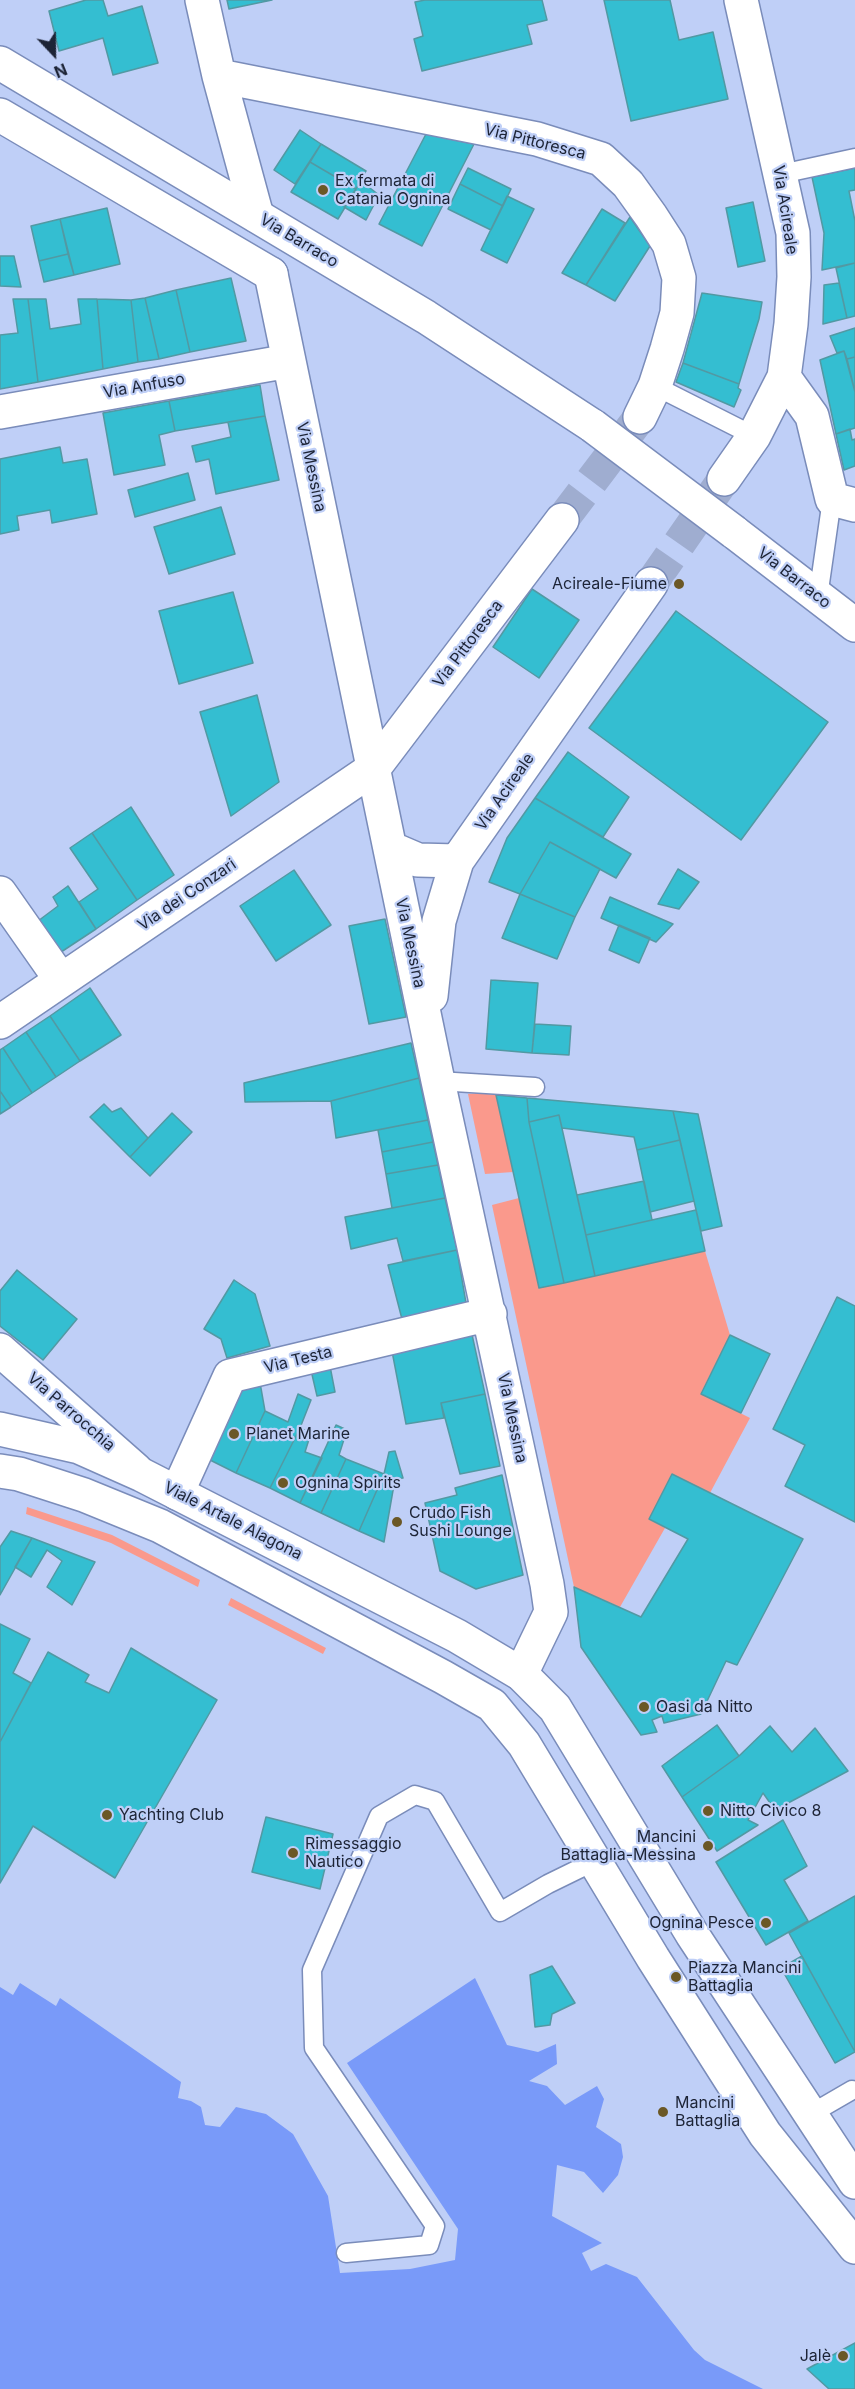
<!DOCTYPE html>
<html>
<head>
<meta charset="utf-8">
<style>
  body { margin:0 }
  #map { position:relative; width:855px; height:2389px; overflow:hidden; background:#bfcff7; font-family:Inter,sans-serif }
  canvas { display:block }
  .north { position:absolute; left:24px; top:24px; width:60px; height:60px; -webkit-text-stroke:4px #bfcff7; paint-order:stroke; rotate:158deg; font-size:16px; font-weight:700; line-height:24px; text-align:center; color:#1d2436 }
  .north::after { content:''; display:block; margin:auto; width:21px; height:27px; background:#1d2436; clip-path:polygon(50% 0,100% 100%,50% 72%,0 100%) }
</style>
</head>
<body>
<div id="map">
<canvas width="855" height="2389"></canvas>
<div class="north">N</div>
</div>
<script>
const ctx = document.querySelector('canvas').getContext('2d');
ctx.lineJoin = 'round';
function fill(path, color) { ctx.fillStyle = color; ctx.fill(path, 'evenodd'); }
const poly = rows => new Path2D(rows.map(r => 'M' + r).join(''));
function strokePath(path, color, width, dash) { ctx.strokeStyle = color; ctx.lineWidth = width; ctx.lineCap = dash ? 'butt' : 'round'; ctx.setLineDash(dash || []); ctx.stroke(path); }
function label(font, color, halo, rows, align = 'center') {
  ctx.font = font + ' Inter,sans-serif'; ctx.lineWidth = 4.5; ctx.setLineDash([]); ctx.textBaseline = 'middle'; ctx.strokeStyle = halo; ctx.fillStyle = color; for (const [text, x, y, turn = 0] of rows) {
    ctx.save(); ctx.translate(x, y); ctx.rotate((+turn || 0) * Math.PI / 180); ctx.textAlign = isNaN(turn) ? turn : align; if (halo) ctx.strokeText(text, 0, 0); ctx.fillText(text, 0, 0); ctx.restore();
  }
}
fill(poly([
  [479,1093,496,1095,513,1172,485,1174,468,1094],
  [519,1198,539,1288,705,1251,730,1335,701,1393,750,1418,710,1493,672,1474,649,1519,665,1528,620,1607,574,1587,492,1205],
  [27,1507,112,1535,200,1580,198,1587,111,1543,26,1514],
  [231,1598,326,1648,323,1654,228,1605]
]), '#fa998c');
fill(poly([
  [475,1978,507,2045,538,2052,556,2044,557,2064,529,2081,547,2086,565,2105,597,2086,604,2099,596,2127,621,2144,623,2157,618,2175,603,2193,584,2172,557,2165,552,2216,602,2243,582,2253,591,2271,606,2264,637,2277,694,2350,705,2360,763,2389,0,2389,0,1987,13,1995,20,1983,56,2006,60,1998,181,2082,178,2098,191,2101,201,2107,205,2125,220,2127,236,2107,266,2114,293,2134,328,2196,340,2273,410,2269,455,2260,458,2229,347,2063]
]), '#799af9');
const building = poly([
  [86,0,103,0,108,16,142,6,158,63,113,75,103,38,59,51,49,11,86,0],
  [227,0,272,0,229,9,227,0],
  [425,0,542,0,547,20,527,25,532,44,422,71,414,39,423,36,415,2,425,0],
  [604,0,670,0,679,40,713,32,728,99,631,121,604,0],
  [300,130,321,144,295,184,274,170,300,130],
  [426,134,474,144,422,246,379,224,426,134],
  [321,144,366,171,356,189,310,162,321,144],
  [310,162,356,189,338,219,291,192,310,162],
  [468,168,511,189,503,206,460,184,468,168],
  [855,168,855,190,849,191,855,221,855,263,822,270,824,233,812,177,855,168],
  [361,181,379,195,366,220,344,207,361,181],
  [460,184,503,206,491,230,448,209,460,184],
  [507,196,534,209,507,263,481,250,507,196],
  [753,202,765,261,738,267,726,208,753,202],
  [107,208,120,264,74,275,60,219,107,208],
  [602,209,625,223,586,285,562,273,602,209],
  [630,217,650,246,615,301,586,285,630,217],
  [60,219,68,254,39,261,31,226,60,219],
  [68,254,74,275,44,282,39,261,68,254],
  [0,256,14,256,21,287,0,286,0,256],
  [855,263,855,316,847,318,836,268,855,263],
  [231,278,246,341,190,352,176,290,231,278],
  [839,283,847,318,823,324,824,285,839,283],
  [176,290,190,352,159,359,145,298,176,290],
  [702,293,762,302,759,319,739,384,683,363,702,293],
  [145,298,159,359,138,362,131,300,145,298],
  [13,299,28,299,38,382,0,389,0,335,18,333,13,299],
  [28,299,46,299,50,329,81,324,78,299,97,299,103,369,38,382,28,299],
  [97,299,131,300,138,362,103,369,97,299],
  [855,328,855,357,847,359,844,351,837,353,830,336,855,328],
  [844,351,855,392,855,428,836,434,820,360,844,351],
  [855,357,855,392,847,359,855,357],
  [683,363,739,384,738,388,741,390,734,407,676,382,683,363],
  [260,385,265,416,175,431,169,401,260,385],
  [169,401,175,431,159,435,165,465,114,475,103,413,169,401],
  [265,416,279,480,216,494,209,459,196,462,192,446,231,437,228,422,265,416],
  [850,429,852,440,855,439,855,466,844,470,836,434,850,429],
  [60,447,63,463,87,459,97,514,52,523,50,510,17,516,19,530,0,534,0,459,60,447],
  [188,473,195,500,135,517,128,490,188,473],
  [221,507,235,554,169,574,154,527,221,507],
  [532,589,579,620,539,678,493,647,532,589],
  [233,592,253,663,179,684,159,611,233,592],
  [676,611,828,722,741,840,589,728,676,611],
  [257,695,279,782,231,816,200,712,257,695],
  [568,752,629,797,603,837,535,798,568,752],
  [535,798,631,854,616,878,550,842,520,894,489,882,507,838,535,798],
  [131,807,174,875,137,900,92,833,131,807],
  [92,833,137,900,96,929,79,902,98,889,70,848,92,833],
  [550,842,600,869,575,917,520,894,550,842],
  [678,869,699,882,679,909,658,904,678,869],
  [294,870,331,925,276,961,240,906,294,870],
  [68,886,96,929,55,956,34,924,58,906,53,897,68,886],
  [520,894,575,917,557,959,502,938,520,894],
  [610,897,673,924,656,942,601,918,610,897],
  [385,919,406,1017,369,1024,349,926,385,919],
  [619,925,650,938,639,963,609,950,619,925],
  [491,980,538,983,532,1053,486,1049,491,980],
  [90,988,121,1035,80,1061,50,1016,90,988],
  [50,1016,80,1061,56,1077,26,1032,50,1016],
  [535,1024,571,1026,569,1055,532,1053,535,1024],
  [26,1032,56,1077,32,1093,3,1048,26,1032],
  [411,1043,419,1078,331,1101,245,1102,244,1083,411,1043],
  [3,1048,32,1093,11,1107,0,1091,0,1050,3,1048],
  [419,1078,428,1120,336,1138,331,1101,419,1078],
  [0,1091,11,1107,0,1114,0,1091],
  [496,1095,527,1098,529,1122,564,1283,539,1288,496,1095],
  [527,1098,673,1111,680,1140,637,1150,634,1137,562,1128,559,1115,529,1122,527,1098],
  [104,1104,112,1112,121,1108,148,1138,130,1157,90,1117,104,1104],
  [673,1111,698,1114,722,1226,701,1231,673,1111],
  [172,1113,192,1132,150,1176,130,1157,172,1113],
  [559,1115,595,1276,564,1283,529,1122,559,1115],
  [428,1120,433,1142,382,1152,378,1130,428,1120],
  [680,1140,694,1201,650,1212,637,1150,680,1140],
  [433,1142,438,1165,386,1174,382,1152,433,1142],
  [438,1165,445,1198,392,1208,386,1174,438,1165],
  [644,1181,652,1220,586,1235,577,1195,644,1181],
  [445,1198,457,1250,403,1261,397,1238,351,1249,345,1217,445,1198],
  [696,1210,705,1251,595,1276,586,1235,696,1210],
  [457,1250,467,1309,403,1323,388,1265,457,1250],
  [17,1270,77,1319,43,1360,0,1326,0,1291,17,1270],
  [234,1280,255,1294,270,1346,227,1358,221,1339,204,1329,234,1280],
  [837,1297,855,1306,855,1522,785,1486,805,1445,773,1429,837,1297],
  [471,1330,485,1394,441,1403,444,1418,406,1424,391,1346,471,1330],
  [730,1335,770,1354,741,1413,701,1394,730,1335],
  [329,1361,335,1392,317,1396,310,1366,329,1361],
  [259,1377,265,1411,236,1473,204,1457,238,1382,259,1377],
  [298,1394,311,1400,300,1428,270,1488,236,1473,265,1411,288,1422,298,1394],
  [485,1394,500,1466,460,1474,441,1403,485,1394],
  [336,1425,347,1430,339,1455,346,1459,321,1513,300,1503,336,1425],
  [300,1428,311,1433,305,1452,322,1458,300,1503,270,1488,300,1428],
  [395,1451,403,1478,395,1479,384,1474,389,1452,395,1451],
  [346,1459,384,1474,359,1531,321,1513,346,1459],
  [384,1474,395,1479,384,1542,359,1531,384,1474],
  [672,1474,803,1539,737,1665,726,1661,701,1714,664,1723,662,1716,652,1720,657,1732,641,1735,581,1647,574,1587,641,1617,688,1539,649,1519,672,1474],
  [502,1475,523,1575,476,1589,440,1571,425,1503,457,1495,455,1488,502,1475],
  [11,1531,32,1538,0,1595,0,1547,11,1531],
  [32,1538,95,1562,72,1605,47,1587,62,1561,47,1550,31,1577,15,1567,32,1538],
  [0,1624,30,1639,13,1673,31,1683,0,1742,0,1624],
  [131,1648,217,1700,115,1878,33,1826,0,1883,0,1742,48,1652,89,1675,85,1682,109,1693,131,1648],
  [717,1725,739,1756,682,1797,662,1766,717,1725],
  [770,1726,792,1752,815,1728,848,1771,775,1810,763,1793,748,1820,758,1825,717,1851,682,1797,739,1756,770,1726],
  [266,1817,333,1834,320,1889,252,1872,266,1817],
  [783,1820,807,1866,784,1880,808,1921,766,1945,716,1862,783,1820],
  [855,1896,855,2052,789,1933,855,1896],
  [802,1956,855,2052,835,2063,781,1968,802,1956],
  [552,1966,575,2003,552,2014,550,2025,535,2027,530,1975,552,1966],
  [855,2343,855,2389,829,2389,807,2369,855,2343]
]);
fill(building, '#34bed1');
strokePath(building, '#5299a3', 1.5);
strokePath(poly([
  [562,520,640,417],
  [651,584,724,479]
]), '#9fadd0', 33, [33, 16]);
const lane = poly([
  [781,174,855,158],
  [655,386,754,436],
  [818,597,832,499],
  [438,1081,535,1087],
  [809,2115,852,2090],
  [346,2253,429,2245,435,2226,314,2048,312,1970,379,1816,415,1795,435,1801,500,1912,548,1884,595,1861]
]);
const street = poly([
  [202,0,219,76,257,216],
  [219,76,537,139,601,159,628,184,651,216,669,244,679,278,677,313,667,349,655,386,640,417],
  [271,274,438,1081,547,1584,551,1612,521,1674],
  [784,377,812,416,832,499,855,505],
  [0,412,289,361],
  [724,479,754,436,784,377,791,324,794,277,793,233,741,0],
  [390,848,418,860,457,861],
  [0,893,61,980],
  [431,996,439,921,457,861,651,584],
  [0,1022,374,768,562,520],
  [0,1350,136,1470],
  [177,1493,230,1376,490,1314]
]);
const secondary = poly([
  [0,63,426,317,593,426],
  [0,115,271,274],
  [734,532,855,625]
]);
const primary = poly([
  [0,1429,79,1447,142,1475,457,1636,521,1674,555,1708,692,1934,855,2182],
  [0,1471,19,1474,84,1495,160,1526,443,1677,492,1705,524,1744,653,1958,765,2134,855,2247]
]);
strokePath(lane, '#7a8cba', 21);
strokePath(street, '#7a8cba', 36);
strokePath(secondary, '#7a8cba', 36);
strokePath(primary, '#7a8cba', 36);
strokePath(lane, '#fff', 18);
strokePath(street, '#fff', 33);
strokePath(secondary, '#fff', 33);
strokePath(primary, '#fff', 33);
const secondaryBridge = poly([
  [593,426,734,532]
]);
strokePath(secondaryBridge, '#7a8cba', 36, []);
strokePath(secondaryBridge, '#fff', 33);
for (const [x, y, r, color] of [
  [323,190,6,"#6b5826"],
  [679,584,6,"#6b5826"],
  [234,1434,6,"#6b5826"],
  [283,1483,6,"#6b5826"],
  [397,1522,6,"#6b5826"],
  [644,1707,6,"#6b5826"],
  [708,1811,6,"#6b5826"],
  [107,1815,6,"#6b5826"],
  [708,1846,6,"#6b5826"],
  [293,1853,6,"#6b5826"],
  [766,1923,6,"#6b5826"],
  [676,1977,6,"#6b5826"],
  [663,2112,6,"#6b5826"],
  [843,2356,6,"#6b5826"]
]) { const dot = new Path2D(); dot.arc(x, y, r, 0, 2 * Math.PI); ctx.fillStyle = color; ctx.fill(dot); strokePath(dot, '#bfcff7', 2); }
label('16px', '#1d2436', '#bfcff7', [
  ["Via Pittoresca",535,142,14],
  ["Via Acireale",785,210,81],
  ["Via Barraco",299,241,31],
  ["Via Anfuso",144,386,-10],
  ["Via Messina",311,467,78],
  ["Via Barraco",794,578,38],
  ["Via Pittoresca",468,644,-53],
  ["Via Acireale",505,792,-55],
  ["Via dei Conzari",187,895,-34],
  ["Via Messina",410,943,78],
  ["Via Testa",298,1360,-14],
  ["Via Parrocchia",71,1412,41],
  ["Via Messina",512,1418,78],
  ["Viale Artale Alagona",233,1521,27]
]);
label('16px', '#1d2436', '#bfcff7', [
  ["Ex fermata di",335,181],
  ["Catania Ognina",335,199],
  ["Acireale-Fiume",667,584,"right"],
  ["Planet Marine",246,1434],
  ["Ognina Spirits",295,1483],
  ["Crudo Fish",409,1513],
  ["Sushi Lounge",409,1531],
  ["Oasi da Nitto",656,1707],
  ["Nitto Civico 8",720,1811],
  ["Yachting Club",119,1815],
  ["Mancini",696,1837,"right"],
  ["Battaglia-Messina",696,1855,"right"],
  ["Rimessaggio",305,1844],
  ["Nautico",305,1862],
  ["Ognina Pesce",754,1923,"right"],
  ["Piazza Mancini",688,1968],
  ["Battaglia",688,1986],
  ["Mancini",675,2103],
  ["Battaglia",675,2121],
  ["Jalè",831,2356,"right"]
], 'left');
</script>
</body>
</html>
